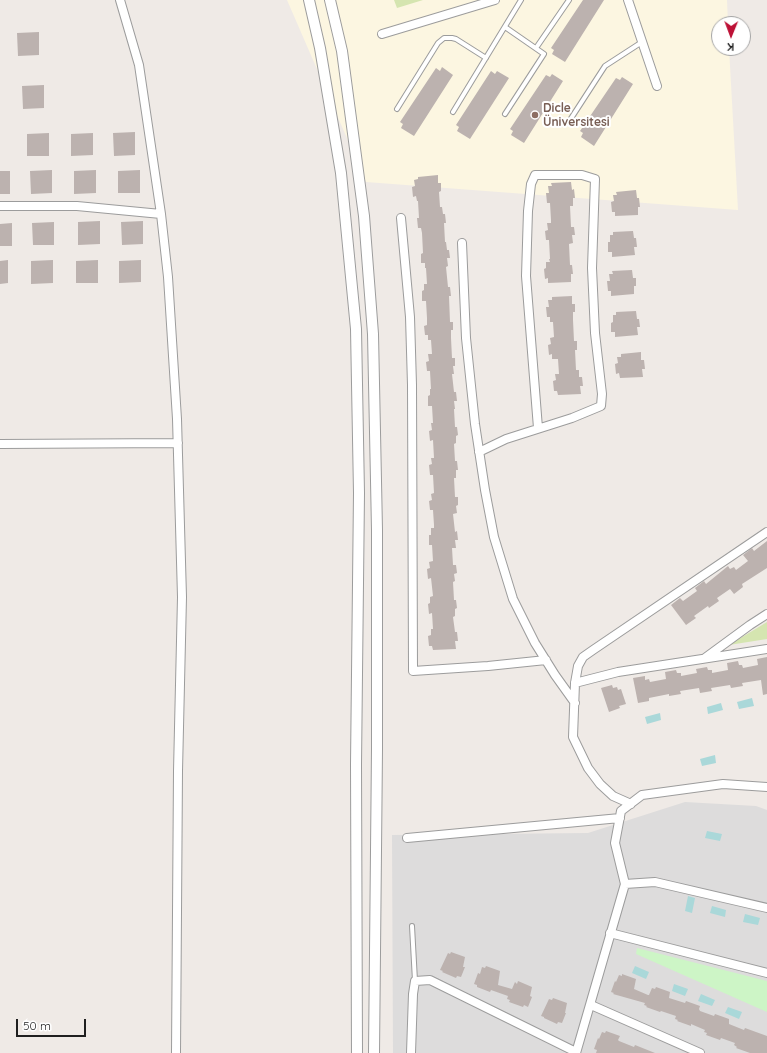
<!DOCTYPE html>
<html>
<head>
<meta charset="utf-8">
<style>
  body { margin:0 }
  #map { position:relative; width:767px; height:1053px; overflow:hidden; background:#efeae6; font-family:Quicksand,sans-serif }
  canvas { display:block }
  .north { position:absolute; left:711px; top:16px; width:40px; height:40px; box-sizing:border-box; background:#fff; border:1px solid #a5a5a5; border-radius:50%; rotate:181deg; font-size:11px; font-weight:700; line-height:16px; text-align:center; color:#1f1f1f }
  .north::after { content:''; display:block; margin:auto; width:14px; height:18px; background:#bd1136; clip-path:polygon(50% 0,100% 100%,50% 72%,0 100%) }
  .scale { position:absolute; left:16px; top:1019px; width:70px; height:18px; box-sizing:border-box; border:2px solid #1f1f1f; border-top:0; padding-left:5px; font-size:12px; line-height:14px; white-space:nowrap; color:#1f1f1f; -webkit-text-stroke:3px #fff; paint-order:stroke }
</style>
</head>
<body>
<div id="map">
<canvas width="767" height="1053"></canvas>
<div class="north">K</div>
<div class="scale">50 m</div>
</div>
<script>
const ctx = document.querySelector('canvas').getContext('2d');
ctx.lineJoin = 'round';
function fill(path, color) { ctx.fillStyle = color; ctx.fill(path, 'evenodd'); }
const poly = rows => new Path2D(rows.map(r => 'M' + r).join(''));
function strokePath(path, color, width, dash) { ctx.strokeStyle = color; ctx.lineWidth = width; ctx.lineCap = dash ? 'butt' : 'round'; ctx.setLineDash(dash || []); ctx.stroke(path); }
function label(font, color, halo, rows, align = 'center') {
  ctx.font = font + ' Quicksand,sans-serif'; ctx.lineWidth = 4; ctx.setLineDash([]); ctx.textBaseline = 'middle'; ctx.strokeStyle = halo; ctx.fillStyle = color; for (const [text, x, y, turn = 0] of rows) {
    ctx.save(); ctx.translate(x, y); ctx.rotate((+turn || 0) * Math.PI / 180); ctx.textAlign = isNaN(turn) ? turn : align; if (halo) ctx.strokeText(text, 0, 0); ctx.fillText(text, 0, 0); ctx.restore();
  }
}
fill(poly([
  [685,802,756,806,767,810,767,1053,393,1053,392,835,588,833]
]), '#dddcdc');
fill(poly([
  [287,0,727,0,728,24,719,24,719,48,729,48,738,210,366,182]
]), '#fcf6e1');
fill(poly([
  [394,0,423,0,397,8],
  [767,622,767,639,729,645]
]), '#d5e5b0');
fill(poly([
  [637,948,767,981,767,1012,636,954]
]), '#cdf5c6');
fill(poly([
  [752,698,754,706,739,709,737,702],
  [721,703,723,710,708,714,707,707],
  [660,713,661,720,647,724,645,717],
  [715,755,716,763,702,766,700,759],
  [707,831,722,834,720,841,705,838],
  [688,896,695,898,692,913,685,911],
  [712,906,726,910,725,917,710,913],
  [745,914,760,918,758,925,743,922],
  [635,966,649,972,646,979,632,973],
  [674,984,688,989,685,996,672,991],
  [701,994,715,1000,712,1006,698,1001],
  [728,1007,742,1012,739,1019,725,1013]
]), '#aad8d9');
fill(poly([
  [583,0,604,0,565,62,552,54,554,50,551,48],
  [39,32,39,55,18,56,17,33],
  [442,67,453,75,414,136,401,128,403,124,400,122,436,68,440,71],
  [491,71,495,74,497,71,509,78,470,139,457,131,459,127,456,125],
  [552,74,563,81,524,143,511,135,513,131,510,129,546,75,550,77],
  [622,77,633,84,594,146,581,137,583,133,580,131,616,78,620,80],
  [44,85,44,108,23,109,22,86],
  [135,132,135,155,114,156,113,133],
  [49,133,49,156,27,156,27,134],
  [93,133,93,155,71,156,71,134],
  [52,170,52,193,31,194,30,171],
  [96,170,96,193,74,194,74,171],
  [140,170,140,193,118,193,118,171],
  [0,171,10,171,10,194,0,194],
  [438,175,438,183,441,183,441,191,439,192,440,207,442,207,443,214,445,214,446,223,444,223,445,242,446,242,447,250,449,250,450,258,447,258,448,266,446,267,448,287,450,287,451,296,449,296,450,322,453,322,453,330,451,330,451,338,452,358,455,358,455,366,453,366,454,374,452,374,454,392,456,392,457,401,454,401,455,409,454,409,455,427,457,427,458,435,456,436,456,443,454,444,455,461,457,461,458,470,456,470,456,478,454,478,455,497,458,497,458,505,456,506,457,513,453,514,455,532,457,531,458,540,455,540,456,548,452,548,453,565,456,565,457,573,454,574,455,581,453,582,454,600,456,600,457,608,455,609,455,616,453,617,455,632,457,632,458,641,455,641,456,649,433,650,432,646,429,646,428,636,431,635,431,629,433,629,432,613,429,614,428,604,430,603,430,597,433,596,431,578,428,579,427,569,430,568,429,562,433,561,432,545,429,545,429,535,431,535,431,528,434,528,434,525,433,510,430,510,429,501,432,500,431,494,434,493,433,475,430,475,429,465,432,464,431,458,434,458,433,440,430,441,429,431,432,430,431,423,433,423,432,406,428,406,428,396,430,395,430,389,431,389,430,371,427,371,426,362,429,361,428,354,432,354,431,340,428,340,428,335,425,335,424,326,427,325,427,318,426,301,422,301,422,291,424,290,424,284,427,284,426,268,425,268,425,263,421,263,421,254,423,253,422,233,421,228,418,228,417,218,419,218,418,201,417,201,416,196,413,197,412,187,415,186,414,180,418,179,418,177],
  [571,182,572,190,574,189,575,198,573,198,573,206,570,206,571,227,574,227,575,235,572,235,573,243,569,244,570,265,572,265,573,274,571,274,571,282,548,283,548,278,545,279,544,269,546,268,546,262,550,262,549,259,550,259,549,240,546,240,545,231,548,230,547,223,551,223,551,220,550,203,547,203,546,193,549,193,548,186,552,186,551,183],
  [636,190,637,198,639,198,640,207,638,207,638,215,615,216,615,212,612,212,611,202,614,201,613,195,617,195,616,192],
  [100,221,100,244,78,245,78,222],
  [143,221,143,244,122,245,121,222],
  [54,222,54,245,33,245,32,223],
  [12,223,12,246,0,246,0,224],
  [633,231,634,238,636,238,637,247,634,247,635,255,612,257,612,252,608,252,608,242,610,242,610,235,613,235,613,232],
  [8,260,8,283,0,284,0,261],
  [53,260,53,283,31,284,31,261],
  [98,260,98,283,76,283,76,261],
  [141,260,141,282,119,283,119,261],
  [632,270,633,278,636,278,636,286,634,286,634,294,611,296,611,291,608,291,607,281,610,281,609,274,613,274,612,271],
  [572,296,572,304,575,304,575,312,573,312,573,320,574,341,577,341,577,350,575,350,576,370,579,370,579,377,582,377,583,386,580,386,581,394,558,395,557,391,554,391,553,381,556,380,555,374,559,374,558,359,552,359,552,354,549,355,548,345,551,344,550,338,554,337,553,322,550,322,550,317,547,317,546,307,549,307,548,300,552,300,552,297],
  [636,311,637,319,639,319,640,327,637,327,638,335,615,337,615,332,611,332,611,323,613,322,613,315,616,315,616,312],
  [641,352,641,360,644,360,645,369,642,369,643,377,620,378,619,373,616,374,615,364,618,363,617,357,621,357,621,354],
  [767,541,767,568,742,584,743,587,734,594,730,589,717,598,719,601,709,608,708,606,694,616,696,618,686,625,671,605,680,598,683,601,697,591,695,588,704,581,706,584,728,566,730,569,734,567,736,570,748,561,743,555,752,548,754,551],
  [767,657,767,694,763,695,761,680,742,683,743,686,731,688,730,685,711,688,712,691,700,693,699,688,680,691,681,694,669,696,669,694,649,698,649,701,638,703,633,678,645,676,645,680,649,679,650,682,666,679,665,672,676,670,677,673,681,673,681,676,697,673,696,669,707,667,708,670,712,670,712,673,728,670,727,663,738,661,739,665,742,665,743,668,758,665,757,659],
  [612,685,613,688,617,687,618,690,621,689,626,704,619,706,620,708,609,712,601,688],
  [451,952,465,957,463,967,465,967,461,977,457,976,456,978,442,972,443,971,440,970,448,953,450,954],
  [486,966,500,971,498,985,512,989,515,982,517,984,518,981,532,987,530,996,532,997,528,1007,524,1005,523,1007,509,1002,510,1000,507,999,508,996,491,990,490,992,477,987,477,985,474,984,478,973,480,974,482,967,485,968],
  [622,974,636,979,634,989,648,995,649,995,652,988,655,989,656,987,670,992,669,998,685,1003,686,1001,700,1006,699,1009,700,1011,714,1016,715,1014,729,1019,729,1024,744,1030,745,1028,767,1036,767,1053,750,1053,736,1048,737,1047,734,1045,735,1043,721,1038,720,1040,706,1035,707,1033,704,1032,705,1030,691,1024,691,1026,677,1021,678,1020,675,1019,676,1016,661,1011,660,1012,646,1007,647,1006,644,1005,645,1003,613,994,614,993,611,992,615,981,616,982,619,975,622,976],
  [553,998,567,1003,565,1013,566,1013,562,1023,558,1022,557,1024,544,1018,544,1017,541,1016,549,999,552,1000],
  [606,1031,620,1036,618,1040,619,1041,634,1047,635,1045,655,1053,596,1053,597,1050,594,1049,598,1038,599,1039,602,1032,605,1033]
]), '#bcb2af');
const service = poly([
  [536,48,569,0],
  [397,109,438,43,444,38,452,38,456,39,486,58],
  [453,112,521,0],
  [505,114,544,54,505,27],
  [570,120,605,66,642,42],
  [412,926,415,981]
]);
const minor = poly([
  [120,0,139,65,161,214,168,277,177,419,182,597,178,771,176,1053],
  [628,0,657,86],
  [382,34,495,0],
  [0,206,77,206,161,214],
  [401,218,410,317,412,385,413,671,488,666,546,660],
  [462,243,466,338,475,424,485,490,494,537,513,599,535,643,555,675,575,703],
  [0,444,178,443],
  [479,452,506,439,572,418,601,406,602,394,595,333,592,268,595,179,582,175,535,175,531,184,528,211,526,276,538,428],
  [705,658,750,625,767,614],
  [575,683,618,672,767,649],
  [631,804,613,796,600,784,588,768,573,737,575,683,578,666,583,657,593,650,767,532],
  [407,838,620,818],
  [625,884,655,882,767,908],
  [610,933,767,973],
  [591,1005,700,1053],
  [411,1053,413,994,415,981,430,980,576,1052],
  [576,1053,625,884,615,843,621,811,642,795,723,784,767,787]
]);
const tertiary = poly([
  [309,0,320,48,341,173,356,329,359,493,356,764,357,1053],
  [330,0,342,51,364,216,373,334,377,530,377,749,374,1053]
]);
strokePath(service, '#9c9c9c', 6);
strokePath(minor, '#9c9c9c', 10);
strokePath(tertiary, '#9c9c9c', 12);
strokePath(service, '#fff', 4);
strokePath(minor, '#fff', 8);
strokePath(tertiary, '#fff', 10);
for (const [x, y, r, color] of [
  [535,115,4,"#8d6e63"]
]) { const dot = new Path2D(); dot.arc(x, y, r, 0, 2 * Math.PI); ctx.fillStyle = color; ctx.fill(dot); strokePath(dot, '#fff', 1.5); }
label('bold 12px', '#785e54', '#fff', [
  ["Dicle",543,108],
  ["Üniversitesi",543,122]
], 'left');
</script>
</body>
</html>
